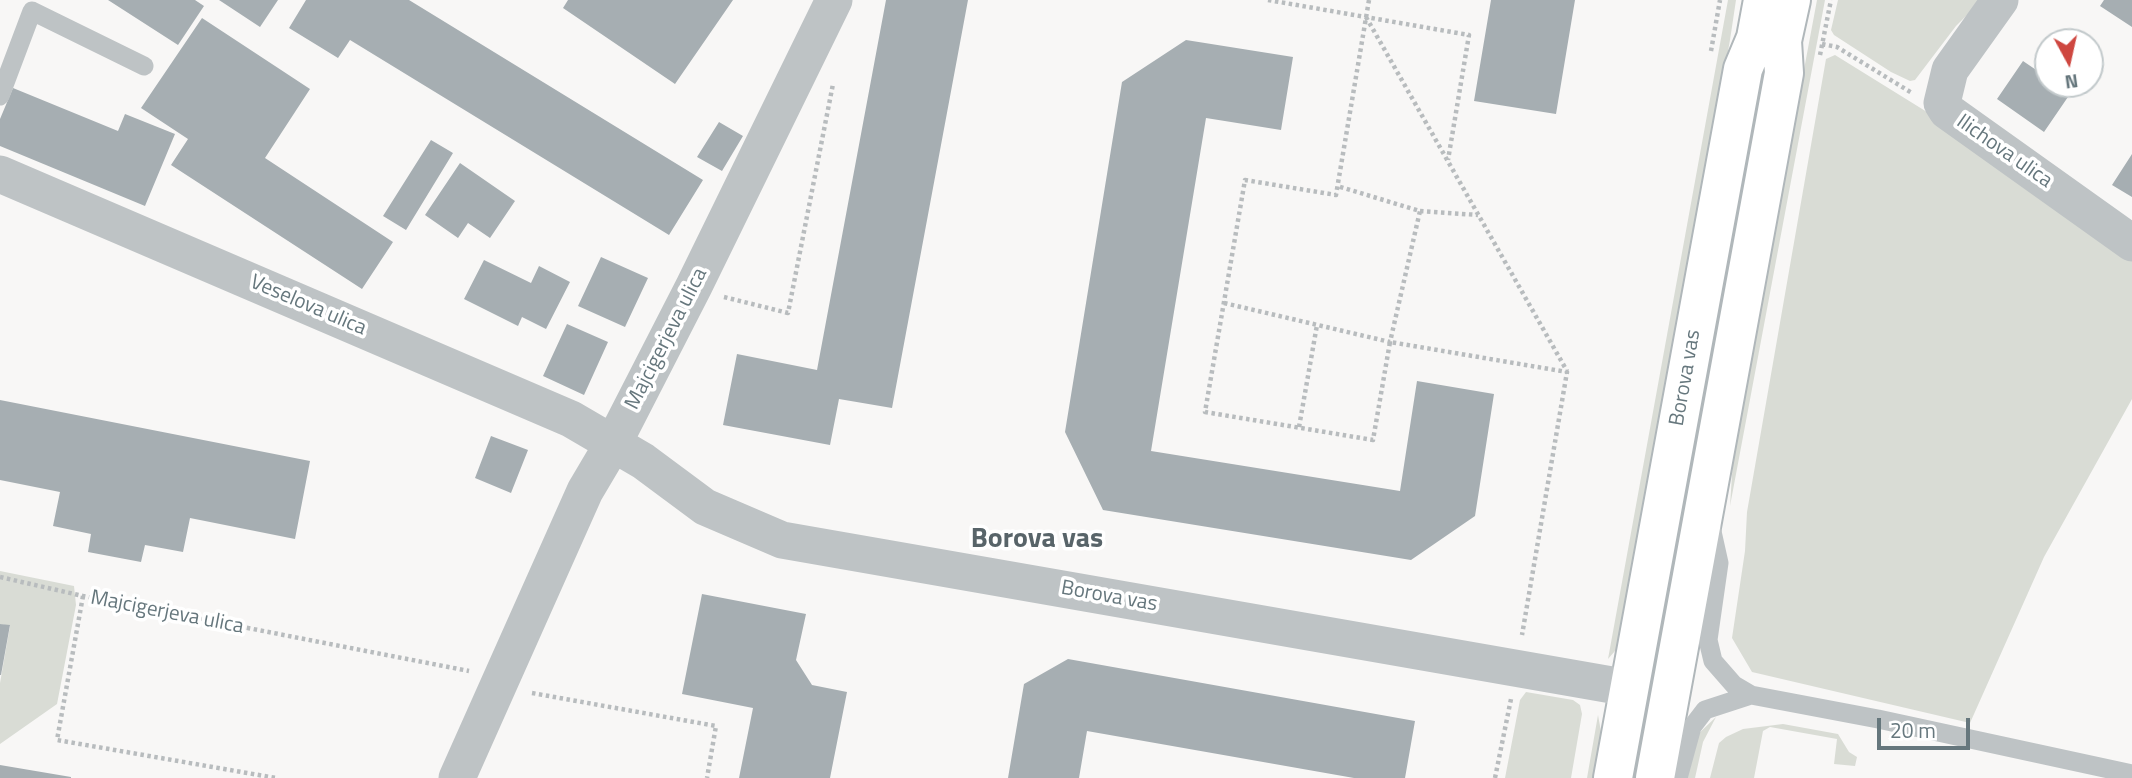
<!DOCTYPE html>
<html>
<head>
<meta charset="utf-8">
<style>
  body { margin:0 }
  #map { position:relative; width:2132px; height:778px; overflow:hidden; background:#f8f7f6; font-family:"Titillium Web",sans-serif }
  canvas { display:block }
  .north { position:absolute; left:2034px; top:28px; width:70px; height:70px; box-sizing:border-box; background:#fff; border:2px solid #c2c9cb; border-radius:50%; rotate:172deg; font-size:19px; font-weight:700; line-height:28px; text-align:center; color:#66777d }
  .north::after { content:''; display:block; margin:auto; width:24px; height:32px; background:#ce4740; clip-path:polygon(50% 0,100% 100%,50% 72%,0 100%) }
  .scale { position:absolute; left:1877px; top:718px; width:93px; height:32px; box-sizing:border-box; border:4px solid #66777d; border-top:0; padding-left:9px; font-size:21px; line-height:24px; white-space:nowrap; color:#66777d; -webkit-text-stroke:5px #fff; paint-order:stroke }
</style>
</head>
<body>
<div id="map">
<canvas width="2132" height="778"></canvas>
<div class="north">N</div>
<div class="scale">20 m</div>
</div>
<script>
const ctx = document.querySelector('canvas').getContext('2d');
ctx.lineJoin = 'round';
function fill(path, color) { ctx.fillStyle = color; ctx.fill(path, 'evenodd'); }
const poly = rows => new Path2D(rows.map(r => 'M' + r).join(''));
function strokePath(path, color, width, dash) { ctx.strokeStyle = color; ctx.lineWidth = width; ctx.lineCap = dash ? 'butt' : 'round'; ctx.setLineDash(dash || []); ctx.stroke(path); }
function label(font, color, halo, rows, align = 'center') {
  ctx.font = font + ' "Titillium Web",sans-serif'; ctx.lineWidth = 7; ctx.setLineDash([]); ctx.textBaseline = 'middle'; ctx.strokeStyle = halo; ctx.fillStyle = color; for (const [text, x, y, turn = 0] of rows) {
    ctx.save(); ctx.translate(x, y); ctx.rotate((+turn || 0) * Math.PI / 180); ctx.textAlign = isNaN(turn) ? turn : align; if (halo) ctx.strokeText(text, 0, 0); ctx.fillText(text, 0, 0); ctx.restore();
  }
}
fill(poly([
  [1728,0,1736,0,1730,40,1621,644,1608,659],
  [1780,0,1638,778,1629,778,1758,77],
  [1817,0,1825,0,1730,506,1734,444],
  [1838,0,1982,0,1956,26,1915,80,1910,81,1891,72,1834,35,1831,30],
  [1835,55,1927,112,2132,260,2132,399,2044,557,1970,723,1752,672,1732,638,1745,551,1747,512,1826,59],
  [0,571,74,586,76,605,57,704,0,744,0,683,10,626,0,624],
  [1526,692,1573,700,1580,705,1582,714,1571,778,1505,778,1520,700],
  [1598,715,1602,737,1595,778,1587,778],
  [1716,717,1703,742,1695,778,1687,778,1696,736],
  [1783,724,1838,734,1849,752,1857,757,1855,766,1834,764,1837,739,1770,727,1763,731,1754,778,1710,778,1719,743,1726,737,1743,729]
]), '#d9dcd5');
fill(poly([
  [108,0,195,0,204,6,178,45],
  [219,0,278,0,260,27],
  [306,0,409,0,703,180,669,235,350,40,338,58,289,28],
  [568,0,733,0,675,84,563,8],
  [886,0,968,0,892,408,839,399,830,445,723,425,737,354,817,370],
  [1491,0,1575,0,1556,114,1474,101],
  [2104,0,2132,0,2132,27,2100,6],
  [202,18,310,89,265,158,393,242,362,289,171,165,188,139,141,108],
  [1186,40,1293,57,1281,130,1206,118,1151,451,1400,491,1417,381,1494,394,1475,516,1411,560,1103,510,1065,432,1122,82],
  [2023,61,2048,78,2048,84,2056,84,2070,94,2044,132,1997,99],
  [13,88,118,131,125,114,175,134,145,206,0,146,0,119],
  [719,122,743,136,722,171,697,157],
  [431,140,453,153,406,230,383,216],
  [2132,154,2132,197,2112,185],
  [460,163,515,201,490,238,468,223,458,238,425,215],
  [601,257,648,278,625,327,578,306],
  [484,260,531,283,539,266,570,282,546,329,522,317,518,326,464,299],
  [567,324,608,342,584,395,543,376],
  [0,400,310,461,295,539,190,518,183,552,145,545,141,562,88,552,91,534,53,526,60,492,0,480],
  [491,436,528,450,511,493,475,478],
  [702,594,806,614,796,660,812,685,847,692,830,778,739,778,753,708,682,694],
  [0,624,10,625,1,675,0,675],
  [1068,659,1415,721,1405,778,1354,778,1087,731,1079,778,1008,778,1024,684],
  [0,765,71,777,71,778,0,778]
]), '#a6aeb2');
const secondary = poly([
  [1613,778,1743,69,1756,38,1763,0],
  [1655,778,1784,73,1782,41,1791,0]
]);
strokePath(secondary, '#b0b7ba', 42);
strokePath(poly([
  [1268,0,1469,35,1448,160],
  [1369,0,1336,195,1245,180,1205,412,1373,440,1390,342,1567,372,1522,635],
  [1366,17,1567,371],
  [1822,44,1837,47,1912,93],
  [1711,51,1720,0],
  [1820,55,1831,0],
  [1420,211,1478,215],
  [724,297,788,313,833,84],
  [1224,303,1390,342,1420,211,1337,186],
  [1299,427,1317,325],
  [0,577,83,596,469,671],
  [83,596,57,740,276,778],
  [532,693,716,726,707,778],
  [1495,778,1511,699]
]), '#b8bcbe', 4.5, [3.5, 3.5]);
strokePath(poly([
  [0,96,32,11,144,66],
  [1711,527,1719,563,1708,640,1713,661,1734,685,1751,695,1878,719,2132,774],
  [1678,778,1692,727,1705,710,1751,695]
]), '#bec3c5', 19);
strokePath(poly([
  [2000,0,1950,70,1942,103,1947,111,2132,243],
  [0,174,571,419,643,461,705,507,782,540,1629,688],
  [457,778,585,491,614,442,694,286,834,0]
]), '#bec3c5', 37);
strokePath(secondary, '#fff', 38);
label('21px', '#66777d', '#fff', [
  ["Ilichova ulica",2004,152,35],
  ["Veselova ulica",308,306,23],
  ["Majcigerjeva ulica",667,339,-63],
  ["Borova vas",1686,378,-80],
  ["Borova vas",1109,597,10],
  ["Majcigerjeva ulica",167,613,11]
]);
label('bold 28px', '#586469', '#fff', [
  ["Borova vas",1037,540]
]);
</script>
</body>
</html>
